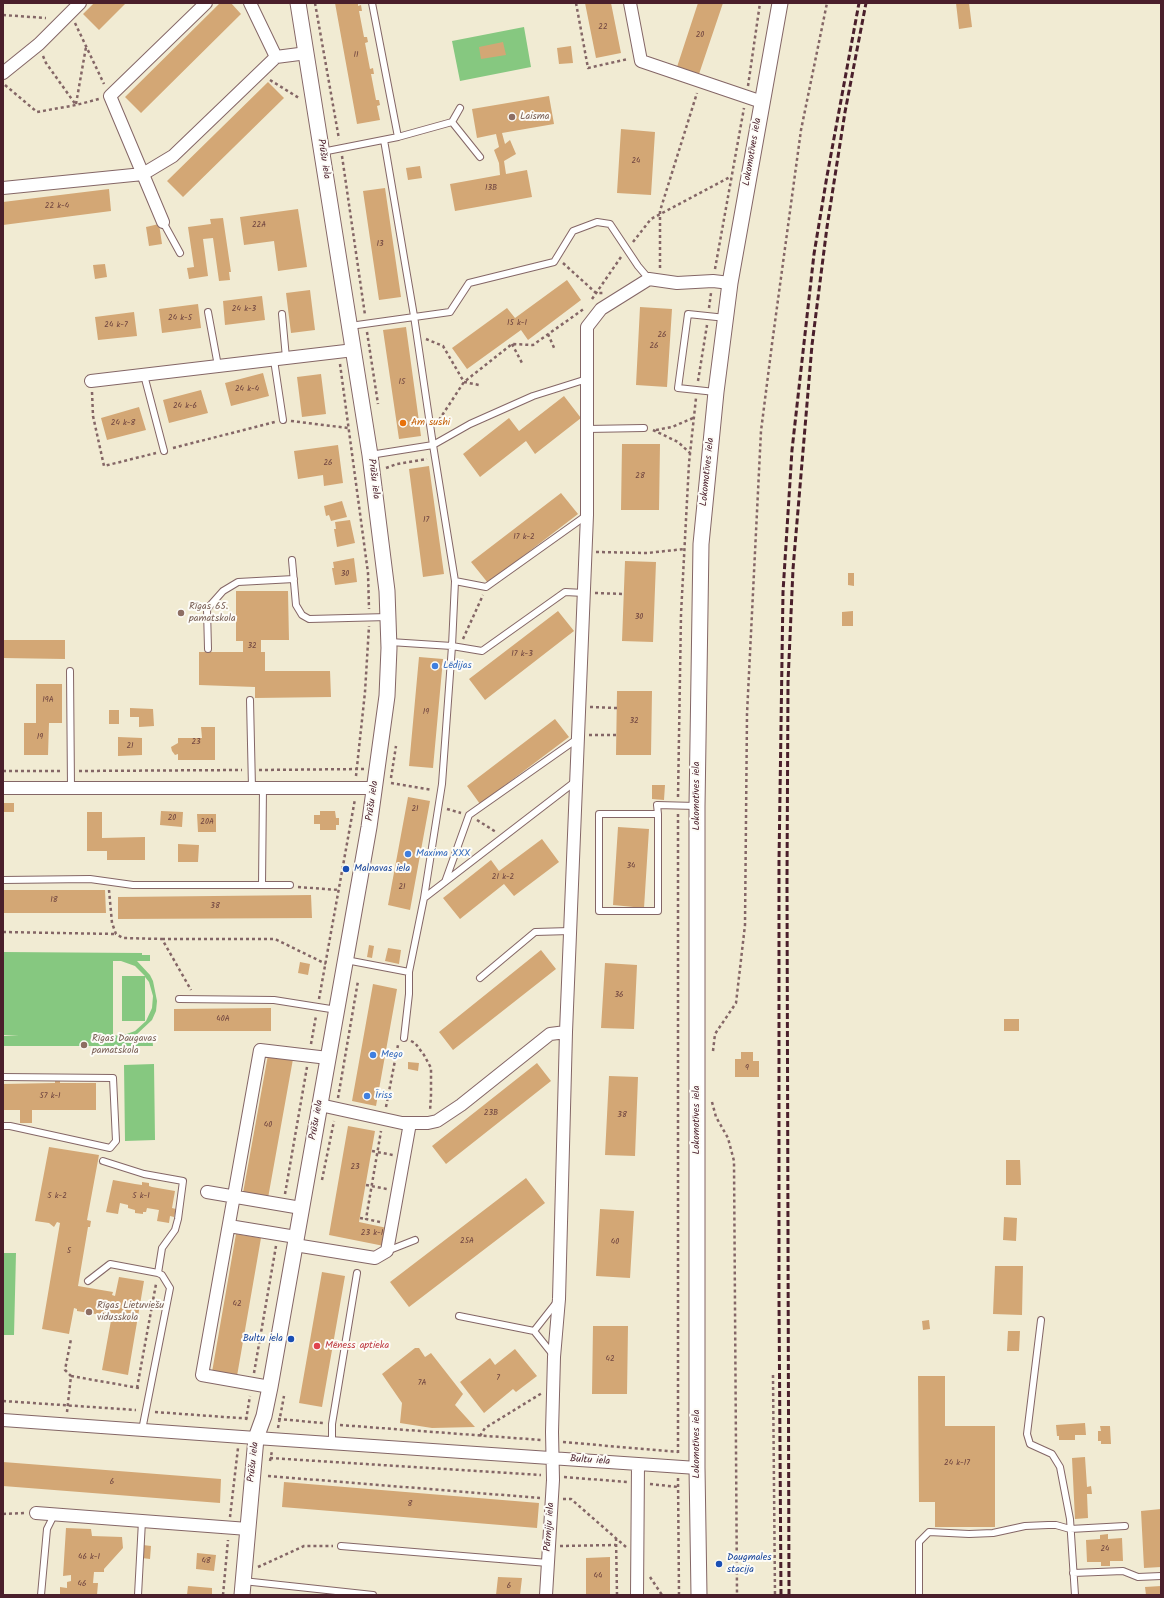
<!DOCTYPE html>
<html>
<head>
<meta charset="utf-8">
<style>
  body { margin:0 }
  #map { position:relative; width:1164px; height:1598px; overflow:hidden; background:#f1ebd3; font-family:Kalam,sans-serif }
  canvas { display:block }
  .frame { position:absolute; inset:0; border:4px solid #4a1f2b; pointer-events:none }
</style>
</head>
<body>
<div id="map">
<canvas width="1164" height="1598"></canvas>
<div class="frame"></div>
</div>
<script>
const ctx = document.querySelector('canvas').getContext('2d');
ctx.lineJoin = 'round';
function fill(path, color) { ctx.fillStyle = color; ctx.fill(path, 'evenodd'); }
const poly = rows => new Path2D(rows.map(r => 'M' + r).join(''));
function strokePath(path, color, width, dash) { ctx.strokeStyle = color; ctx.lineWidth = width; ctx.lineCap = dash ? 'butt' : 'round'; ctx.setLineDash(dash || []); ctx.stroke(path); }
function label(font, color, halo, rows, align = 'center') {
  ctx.font = font + ' Kalam,sans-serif'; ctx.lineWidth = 4; ctx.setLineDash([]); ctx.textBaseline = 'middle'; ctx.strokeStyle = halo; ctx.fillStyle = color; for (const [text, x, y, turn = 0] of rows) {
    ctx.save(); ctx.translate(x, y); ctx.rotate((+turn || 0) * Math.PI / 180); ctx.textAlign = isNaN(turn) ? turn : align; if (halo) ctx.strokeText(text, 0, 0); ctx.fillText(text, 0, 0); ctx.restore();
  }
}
fill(poly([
  [524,27,531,67,460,81,452,41],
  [3,952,142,953,142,955,150,955,150,961,137,961,150,975,153,981,157,1001,156,1011,152,1020,136,1035,152,1036,153,1046,3,1046,3,1036,19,1035,3,1035,3,961,108,961,3,961],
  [113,961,121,961,135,966,145,976,122,976,122,1021,145,1021,145,977,149,982,153,996,152,1008,146,1021,135,1031,121,1036,113,1035],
  [154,1064,155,1140,125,1141,124,1065],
  [3,1253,16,1253,14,1335,3,1335]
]), '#86c880');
fill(poly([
  [94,3,126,3,99,30,83,14],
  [220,3,231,3,241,14,141,113,125,97],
  [335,3,358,3,358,6,361,5,362,11,359,11,364,37,367,37,368,42,365,43,370,69,373,68,374,74,371,74,376,100,379,100,380,105,377,106,380,120,357,124],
  [585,3,611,3,621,53,596,58],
  [698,3,723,3,698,77,676,70],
  [956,3,969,3,972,27,959,29],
  [503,42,506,55,481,59,479,47],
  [571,46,573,63,559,64,557,48],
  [268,82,284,98,183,197,167,181],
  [549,96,554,124,502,133,505,144,510,140,516,154,504,161,506,174,527,170,532,197,455,211,450,184,500,175,499,163,494,150,499,147,496,134,477,138,472,109],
  [621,129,655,132,651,195,617,193],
  [420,166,422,178,408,180,406,168],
  [385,188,401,297,379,300,363,191],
  [109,189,111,211,3,225,3,202],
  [298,209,307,267,278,271,274,241,244,245,240,217],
  [223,218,231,272,229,272,230,280,219,281,213,238,203,239,208,276,189,279,187,268,194,267,188,227,211,224,210,219],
  [159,224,162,244,149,246,146,227],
  [105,264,107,277,95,279,93,265],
  [567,280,581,300,528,340,521,330,467,369,452,348,507,308,515,318],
  [310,290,315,330,291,333,286,293],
  [262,296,265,320,225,325,223,301],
  [198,304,201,328,162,333,159,309],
  [640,307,672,309,667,387,636,385],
  [134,312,137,336,98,340,95,317],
  [406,327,421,436,399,439,383,330],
  [263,373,269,396,231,406,225,383],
  [321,374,326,414,302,417,297,377],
  [201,390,208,413,169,423,163,400],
  [564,396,581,418,535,454,526,441,480,477,463,454,509,418,519,431],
  [139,407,146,430,107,440,101,418],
  [622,444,660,444,659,510,621,510],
  [338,445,343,483,324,486,323,475,298,479,294,451],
  [429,466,444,574,423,577,409,469],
  [561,493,578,514,488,583,471,562],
  [342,501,347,517,331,521,329,515,326,516,324,506],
  [350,520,355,543,337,547,334,529,336,529,335,522],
  [354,558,357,582,335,585,332,568,334,568,333,562],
  [625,561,656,562,653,642,622,641],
  [848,573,854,573,854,586,848,585],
  [236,591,288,591,289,640,261,640,261,652,265,652,265,671,330,671,331,697,255,698,255,687,199,685,199,652,243,652,243,641,236,641],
  [558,611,574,631,485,700,469,679],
  [853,611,853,626,842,626,842,612],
  [3,640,65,640,65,659,3,658],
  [419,657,443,659,433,768,409,766],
  [36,684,62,684,62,723,49,723,48,755,24,755,24,723,36,723],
  [617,691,652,691,651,755,616,755],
  [130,708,153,709,154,726,139,727,139,717,130,717],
  [109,710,119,710,119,724,109,724],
  [555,719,569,737,480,804,467,786],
  [201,727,215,727,215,760,178,760,178,754,175,755,172,751,171,747,178,743,178,738,202,738],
  [118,737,142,738,142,755,118,756],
  [652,785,665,785,664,800,652,799],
  [408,797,430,801,410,910,388,905],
  [3,803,14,803,14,812,3,812],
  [161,811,183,812,182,827,160,825],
  [320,811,335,811,336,818,339,818,339,825,336,825,336,830,320,830,320,824,314,824,314,815,320,815],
  [87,812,102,812,102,838,145,837,145,860,107,860,107,851,87,851],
  [197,814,216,814,216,832,198,832],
  [618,827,649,829,644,908,613,905],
  [542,839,559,862,514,896,504,884,460,919,443,898,491,860,499,871],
  [178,844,199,845,198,862,178,862],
  [3,890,105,890,106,913,3,913],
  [311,895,312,918,118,919,118,897],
  [369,945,374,946,372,958,367,957],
  [388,948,401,950,399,964,385,961],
  [541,950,556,969,453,1050,439,1032],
  [300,962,310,964,308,975,298,973],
  [605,963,637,965,634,1029,601,1028],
  [373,984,397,989,376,1106,352,1101],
  [271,1008,271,1031,174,1031,174,1009],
  [1004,1019,1019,1019,1019,1031,1004,1031],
  [741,1052,753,1052,753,1061,759,1061,759,1077,735,1077,735,1059,741,1059],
  [268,1055,293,1059,268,1198,243,1193],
  [408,1062,419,1063,418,1071,408,1069],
  [537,1063,551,1081,446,1164,432,1146],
  [609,1076,638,1077,635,1156,605,1155],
  [55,1080,60,1080,60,1083,96,1083,96,1110,32,1110,32,1123,20,1123,20,1110,3,1110,3,1084,55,1083],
  [348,1126,375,1131,359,1222,387,1228,384,1246,329,1235],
  [49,1147,99,1155,87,1220,91,1221,90,1227,88,1227,78,1286,113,1292,112,1295,115,1296,119,1277,144,1281,128,1375,102,1370,112,1315,108,1314,108,1316,77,1311,77,1309,74,1308,69,1334,42,1329,60,1223,57,1222,54,1227,49,1223,35,1221],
  [1006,1160,1020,1160,1021,1185,1006,1185],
  [526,1178,545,1203,409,1307,390,1282],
  [113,1180,135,1184,142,1185,142,1182,149,1183,149,1186,152,1187,175,1191,172,1208,176,1209,174,1217,170,1216,169,1223,157,1221,159,1210,147,1208,146,1212,143,1212,143,1214,135,1213,135,1210,128,1208,128,1205,120,1203,118,1214,106,1212],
  [600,1209,634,1211,630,1278,596,1276],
  [1004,1217,1017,1218,1016,1241,1003,1240],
  [236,1234,261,1238,237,1376,212,1372],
  [995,1266,1023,1266,1022,1315,993,1314],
  [322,1272,345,1276,322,1407,299,1403],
  [929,1320,930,1329,923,1330,922,1321],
  [593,1326,628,1326,627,1394,592,1394],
  [1008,1331,1020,1331,1019,1351,1007,1351],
  [415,1348,419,1348,425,1357,431,1353,463,1394,455,1405,475,1427,432,1428,400,1423,402,1403,382,1374],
  [515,1349,537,1376,516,1392,513,1389,484,1413,460,1382,490,1358,495,1365],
  [918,1376,945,1376,945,1426,995,1426,995,1527,935,1527,935,1502,919,1502],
  [1085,1423,1086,1435,1075,1435,1075,1440,1059,1440,1059,1436,1057,1436,1056,1425],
  [1100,1426,1110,1426,1111,1444,1101,1444,1101,1441,1098,1441,1098,1431,1101,1431],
  [1085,1457,1087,1487,1091,1486,1092,1494,1087,1494,1088,1518,1075,1519,1072,1458],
  [3,1462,221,1479,220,1503,3,1486],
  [284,1482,539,1503,537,1528,282,1507],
  [1161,1509,1161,1567,1144,1568,1141,1511],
  [66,1528,91,1529,92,1536,122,1537,123,1548,104,1569,104,1572,94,1572,93,1583,98,1583,97,1595,60,1595,60,1587,67,1588,67,1582,71,1581,71,1575,63,1576],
  [1108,1534,1108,1539,1122,1538,1123,1561,1110,1561,1110,1566,1101,1566,1101,1562,1087,1562,1086,1540,1100,1539,1100,1535],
  [143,1545,151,1546,150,1559,142,1558],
  [197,1553,216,1555,214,1571,196,1569],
  [610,1557,610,1595,586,1595,586,1558],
  [498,1577,522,1578,520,1595,496,1595],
  [188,1586,212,1588,212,1595,187,1595],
  [1161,1586,1161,1595,1146,1595,1145,1587]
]), '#d3a775');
const service = poly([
  [452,122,480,157],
  [398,137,452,122,460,108],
  [322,152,398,137,372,3],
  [163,222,180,253],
  [208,312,218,366],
  [282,314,286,358],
  [350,326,450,312,469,283,554,262,573,231,597,222,610,224,638,266,649,279],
  [274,360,283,420],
  [144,375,164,451],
  [715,392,678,388,688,314,726,318],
  [587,429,644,428],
  [370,455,433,445,414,316,384,140],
  [292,560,296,605,302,615,309,619,388,617],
  [455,581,486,587,587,515],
  [390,642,452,646,482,651,565,592,584,593],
  [208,649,207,609,223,591,238,582,294,579],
  [70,671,71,788],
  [250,700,252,788],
  [658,814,599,814,599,911,658,911,658,814,657,805,696,806],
  [3,880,90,879,133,885,290,885],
  [445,882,469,815,577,739],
  [262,885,263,788],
  [424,898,442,784,452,646,455,581,433,445,470,424,533,396,587,379],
  [346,960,409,972],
  [480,978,535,932,570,931],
  [179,999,274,1000,337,1010],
  [404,1038,409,994,409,972,424,898,576,781],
  [3,1077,113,1078,116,1141,110,1148,10,1126,3,1126],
  [103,1161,144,1174,183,1181,178,1219,175,1230,162,1248,158,1273],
  [387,1251,415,1240],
  [88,1281,110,1264,158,1273,162,1275,170,1288,142,1430],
  [459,1316,534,1331,556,1303],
  [1041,1320,1027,1434,1030,1444,1052,1454,1060,1467,1070,1519,1075,1595],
  [534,1331,554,1356],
  [332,1443,332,1424,357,1273],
  [341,1546,548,1563],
  [1073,1573,1123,1571,1138,1577,1161,1576],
  [243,1581,373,1595],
  [41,1595,47,1529,54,1515],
  [138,1595,142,1521],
  [919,1595,919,1542,929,1532,969,1534,993,1533,1025,1526,1048,1525,1056,1525,1070,1529,1125,1526]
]);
const minor = poly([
  [250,3,276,57],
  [630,3,641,61,762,102],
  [3,73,39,44,80,3],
  [3,188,143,174,173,156,276,57,307,53],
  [163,222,110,96,206,3],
  [91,381,354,350],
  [3,788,375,788],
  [320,1105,402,1123,428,1123,437,1121,461,1105,550,1034,566,1032],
  [207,1192,301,1208],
  [229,1226,296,1237],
  [295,1245,375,1258,387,1251,410,1123],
  [270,1387,202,1375,260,1050,328,1058],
  [3,1420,256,1438,697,1468],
  [36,1513,248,1529],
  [546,1595,553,1480,552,1432,554,1357,559,1299,566,1032,587,515,587,327,601,309,649,279,677,283,713,281,730,283],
  [637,1595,638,1464]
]);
const tertiary = poly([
  [242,1595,256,1438,264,1416,270,1387,369,827,387,696,389,648,387,591,370,455,298,3],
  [699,1595,697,1468,697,806,701,544,716,392,730,283,780,3]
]);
strokePath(service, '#846666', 8);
strokePath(minor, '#846666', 14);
strokePath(tertiary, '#846666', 17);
strokePath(poly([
  [315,3,339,139],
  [576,3,588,68,628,59],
  [3,15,46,18],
  [75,23,104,84],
  [43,56,46,63,76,105],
  [270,80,299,98],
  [5,85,37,112,76,105,99,99],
  [748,86,760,3],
  [76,104,86,47],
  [342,156,365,315],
  [633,242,651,219,730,177],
  [563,263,596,293,603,293],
  [660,268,660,211,697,93],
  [715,269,744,108],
  [592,299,621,257],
  [709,308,711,293],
  [367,332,378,404],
  [548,334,555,350],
  [426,339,443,346,464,382,479,385],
  [512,344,522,363],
  [340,364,368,573,369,609],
  [698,381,707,325],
  [92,392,93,416,104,466,156,453],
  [439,420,464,382,512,344,533,345,585,308],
  [291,421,348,428],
  [653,430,678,442,690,453],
  [656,430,672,427,693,418],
  [173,448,275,422],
  [386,468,397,464,427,459],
  [596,552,647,553,685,549],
  [595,593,624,594],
  [463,639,483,595],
  [590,707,617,708],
  [589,735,617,735],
  [259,770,364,769],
  [3,771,62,771],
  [79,771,242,770],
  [356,776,365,692,369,626],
  [391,778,396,746],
  [391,783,432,790],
  [678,797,681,614,689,463,696,398],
  [447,809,461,813],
  [678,814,678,1455],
  [477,820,496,832],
  [298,887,339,890],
  [109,890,112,923,116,934,123,938,162,939,191,990],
  [3,932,115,934],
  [162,939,275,939,326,964],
  [319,999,355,799],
  [411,1041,415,1043,424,1055,431,1068,431,1095,430,1111],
  [311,1044,316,1016],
  [713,1051,715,1034,736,1003,745,925,747,714,761,431,772,344,801,130,827,3],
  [338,1098,358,981],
  [712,1102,716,1117,728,1138,734,1161,737,1595],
  [386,1107,398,1045],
  [372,1151,393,1155],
  [322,1180,334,1121],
  [366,1185,387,1189],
  [285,1194,307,1067],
  [360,1218,366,1219],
  [380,1222,366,1219,381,1131],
  [254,1373,276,1246],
  [773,1375,775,1595],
  [71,1376,139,1388],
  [137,1388,156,1284],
  [3,1401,136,1410],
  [67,1412,71,1376,65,1370,71,1339],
  [155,1412,239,1418,248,1418],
  [278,1419,323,1423],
  [246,1420,250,1396],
  [340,1425,541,1440],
  [278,1428,284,1396],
  [480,1436,485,1428,542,1393],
  [563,1442,678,1452],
  [270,1458,541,1475],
  [270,1461,272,1451],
  [268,1476,540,1498],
  [564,1477,627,1482],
  [678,1478,679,1595],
  [650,1484,678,1487],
  [563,1499,571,1499,626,1547],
  [3,1514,25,1513],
  [230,1517,238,1448],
  [616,1538,617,1595],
  [560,1546,616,1545],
  [258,1567,304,1546,333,1546],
  [650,1577,662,1595],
  [720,1594,720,1595],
  [223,1595,228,1540]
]), '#846666', 2.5, [3, 3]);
strokePath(service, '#fff', 6);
strokePath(minor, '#fff', 12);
strokePath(tertiary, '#fff', 15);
strokePath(poly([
  [781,1595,779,1297,779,862,783,592,792,450,814,254,827,176,859,3],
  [789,1595,787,882,788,682,793,569,812,345,827,227,845,112,866,3]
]), '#4a1f2b', 3, [6, 3]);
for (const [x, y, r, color] of [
  [512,117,4,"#8d6e63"],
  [403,423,4,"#e8710a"],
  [181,613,4,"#8d6e63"],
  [435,666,4,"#3f7fe0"],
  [408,854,4,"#3f7fe0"],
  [346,869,4,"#1a4fb4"],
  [84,1045,4,"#8d6e63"],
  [373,1055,4,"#3f7fe0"],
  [367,1096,4,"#3f7fe0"],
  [89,1312,4,"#8d6e63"],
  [291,1339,4,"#1a4fb4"],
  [317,1346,4,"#e0444e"],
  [719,1564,4,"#1a4fb4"]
]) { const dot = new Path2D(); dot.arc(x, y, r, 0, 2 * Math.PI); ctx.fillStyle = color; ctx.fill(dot); strokePath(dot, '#fdfcf7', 1.5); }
label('8px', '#6c413e', null, [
  ["22",603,28],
  ["20",700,36],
  ["11",356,56],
  ["24",636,162],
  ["13B",491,189],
  ["22 k-4",57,207],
  ["22A",259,226],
  ["13",380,245],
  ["24 k-3",244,310],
  ["24 k-5",180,319],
  ["15 k-1",517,324],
  ["24 k-7",116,326],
  ["26",662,336],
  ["26",654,347],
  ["15",402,383],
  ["24 k-4",247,390],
  ["24 k-6",185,407],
  ["24 k-8",123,424],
  ["26",328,464],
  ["28",640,477],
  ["17",426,521],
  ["17 k-2",524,538],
  ["30",345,575],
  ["30",639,618],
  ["32",252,647],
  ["17 k-3",522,655],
  ["19A",48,701],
  ["19",426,713],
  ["32",634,722],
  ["19",40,738],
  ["23",196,743],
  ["21",130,747],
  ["21",415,810],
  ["20",172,819],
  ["20A",207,823],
  ["34",631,867],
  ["21 k-2",503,878],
  ["21",402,888],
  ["18",54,901],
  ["38",215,907],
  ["36",619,996],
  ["40A",223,1020],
  ["9",747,1069],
  ["57 k-1",50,1097],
  ["23B",491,1114],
  ["38",622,1116],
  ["40",268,1126],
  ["23",355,1168],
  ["5 k-2",57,1197],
  ["5 k-1",141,1197],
  ["23 k-1",372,1234],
  ["25A",467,1242],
  ["40",615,1243],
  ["5",69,1252],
  ["42",237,1305],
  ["42",610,1360],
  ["7",498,1379],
  ["7A",422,1384],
  ["24 k-17",957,1464],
  ["6",112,1483],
  ["8",410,1505],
  ["24",1105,1550],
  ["46 k-1",89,1558],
  ["48",206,1562],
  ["44",598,1577],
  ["46",82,1585],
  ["6",509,1587]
]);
label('10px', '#785e54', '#fdfcf7', [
  ["Laisma",520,117],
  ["Rīgas 65.",189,607],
  ["pamatskola",189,619],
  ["Rīgas Daugavas",92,1039],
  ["pamatskola",92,1051],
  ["Rīgas Lietuviešu",97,1306],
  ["vidusskola",97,1318]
], 'left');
label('10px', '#4a1f2b', '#fdfcf7', [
  ["Lokomotīves iela",753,152,-80],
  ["Prūšu iela",323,159,81],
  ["Lokomotīves iela",708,472,-84],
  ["Prūšu iela",373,479,83],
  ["Lokomotīves iela",697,796,-90],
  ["Prūšu iela",373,801,-82],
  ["Prūšu iela",317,1120,-80],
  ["Lokomotīves iela",697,1120,-90],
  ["Lokomotīves iela",697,1444,-90],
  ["Bultu iela",590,1461,4],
  ["Prūšu iela",254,1462,-84],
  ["Pārmiju iela",550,1527,-86]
]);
label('10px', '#c56008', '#fdfcf7', [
  ["Am sushi",411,423]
], 'left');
label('10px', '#366cbe', '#fdfcf7', [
  ["Lēdijas",443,666],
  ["Maxima XXX",416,854],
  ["Mego",381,1055],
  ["Īriss",375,1096]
], 'left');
label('10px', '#164399', '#fdfcf7', [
  ["Malnavas iela",354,869],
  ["Bultu iela",283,1339,"right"],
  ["Daugmales",727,1558],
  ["stacija",727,1570]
], 'left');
label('10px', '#be3a42', '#fdfcf7', [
  ["Mēness aptieka",325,1346]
], 'left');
</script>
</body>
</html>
